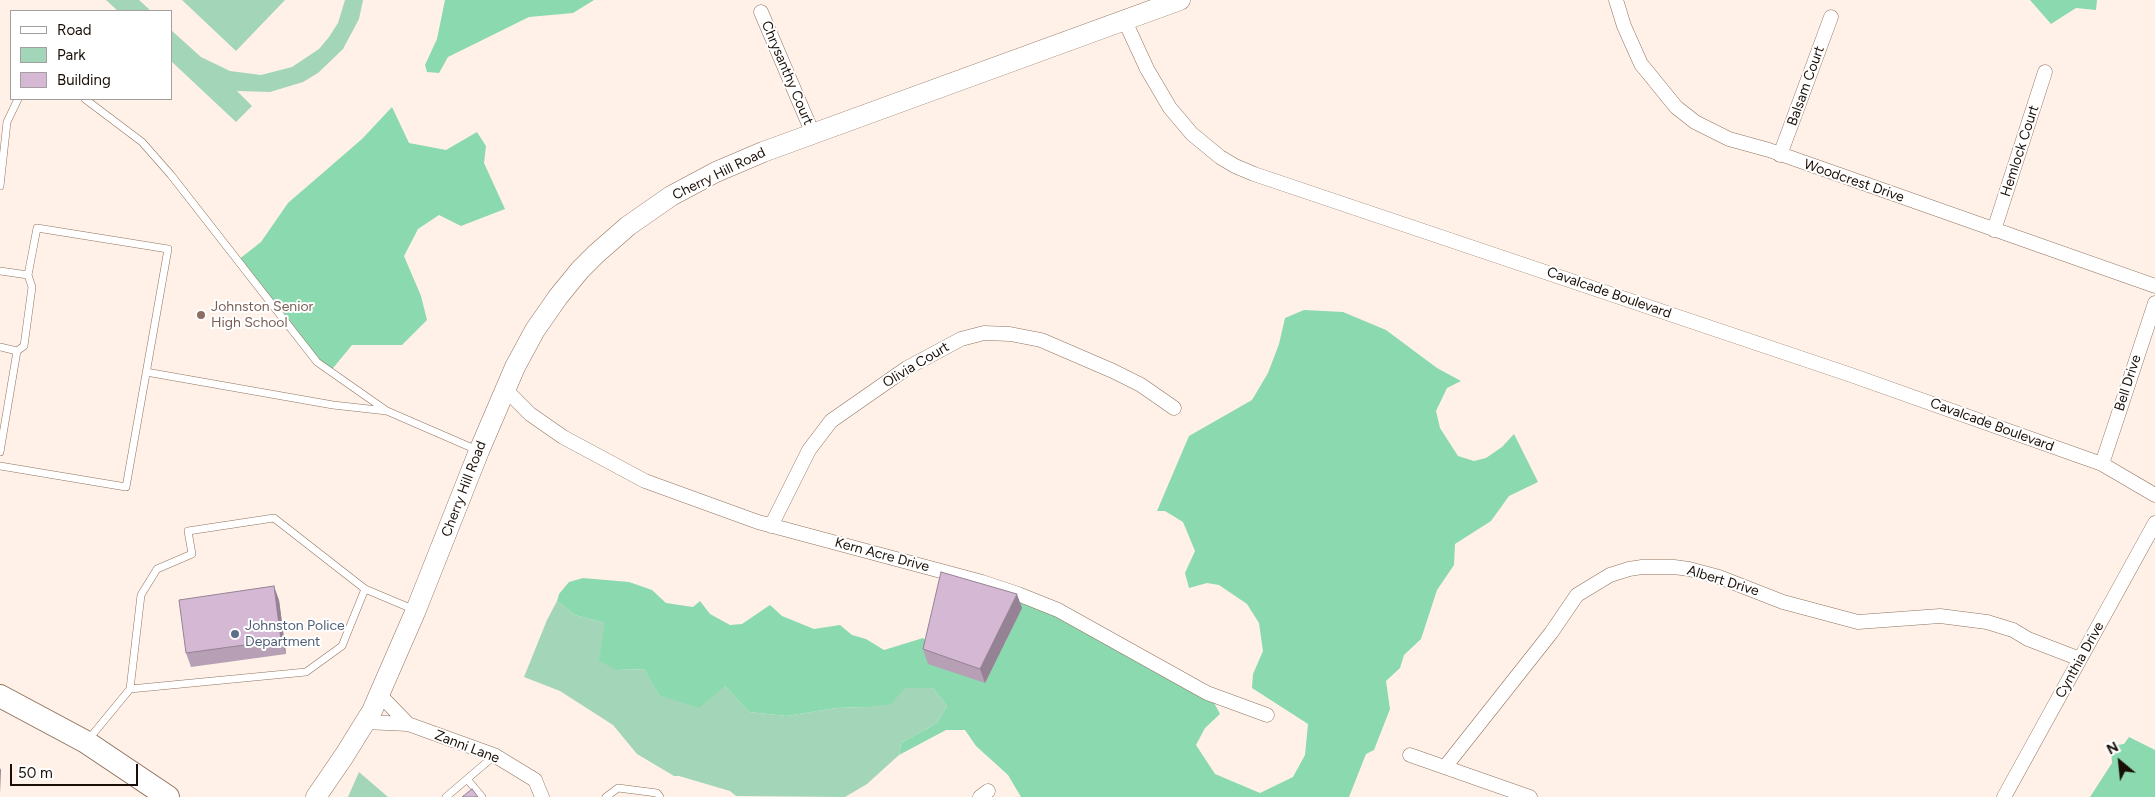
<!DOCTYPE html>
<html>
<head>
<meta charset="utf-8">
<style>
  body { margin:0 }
  #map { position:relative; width:2155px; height:797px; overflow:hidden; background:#fff1e8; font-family:Figtree,sans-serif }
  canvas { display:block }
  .legend { position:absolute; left:10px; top:10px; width:162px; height:90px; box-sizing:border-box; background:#fff; border:1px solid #a39f9c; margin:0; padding:6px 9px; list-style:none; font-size:15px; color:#1a0f07 }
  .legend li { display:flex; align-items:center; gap:10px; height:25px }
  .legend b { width:25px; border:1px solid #a39f9c }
  .north { position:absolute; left:2095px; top:737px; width:50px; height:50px; -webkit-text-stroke:4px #fff; paint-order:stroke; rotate:332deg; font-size:14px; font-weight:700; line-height:20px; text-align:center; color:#1a0f07 }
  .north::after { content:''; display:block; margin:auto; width:18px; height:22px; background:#1a0f07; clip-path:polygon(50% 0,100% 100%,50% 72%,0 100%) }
  .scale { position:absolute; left:10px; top:764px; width:128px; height:22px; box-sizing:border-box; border:2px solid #1a0f07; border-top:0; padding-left:6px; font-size:15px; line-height:18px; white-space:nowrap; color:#1a0f07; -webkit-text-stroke:4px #fff; paint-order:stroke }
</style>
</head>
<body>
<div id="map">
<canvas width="2155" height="797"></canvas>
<ul class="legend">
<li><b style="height:6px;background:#fff"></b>Road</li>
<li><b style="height:14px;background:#a3d5b9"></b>Park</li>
<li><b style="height:14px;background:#d5b9d4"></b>Building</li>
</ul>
<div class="north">N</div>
<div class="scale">50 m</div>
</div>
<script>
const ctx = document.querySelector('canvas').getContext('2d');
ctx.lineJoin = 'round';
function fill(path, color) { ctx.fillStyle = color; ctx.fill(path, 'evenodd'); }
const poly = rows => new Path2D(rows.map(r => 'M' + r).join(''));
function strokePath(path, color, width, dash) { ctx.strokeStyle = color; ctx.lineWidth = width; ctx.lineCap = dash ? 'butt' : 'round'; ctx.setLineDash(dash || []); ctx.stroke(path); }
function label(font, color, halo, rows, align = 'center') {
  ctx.font = font + ' Figtree,sans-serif'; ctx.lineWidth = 4; ctx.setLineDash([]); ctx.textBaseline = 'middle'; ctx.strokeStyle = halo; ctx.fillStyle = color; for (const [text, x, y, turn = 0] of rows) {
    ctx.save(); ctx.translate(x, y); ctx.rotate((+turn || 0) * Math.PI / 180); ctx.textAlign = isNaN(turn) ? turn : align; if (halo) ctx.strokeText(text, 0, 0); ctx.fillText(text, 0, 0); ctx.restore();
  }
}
fill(poly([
  [106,0,139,0,151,11,118,11],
  [182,0,285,0,236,51],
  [345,0,363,0,359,19,343,49,318,73,303,82,270,92,237,91,252,106,236,122,171,61,171,30,201,57,230,71,261,75,292,67,319,49,329,37,338,23],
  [557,601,575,615,605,623,617,670,646,669,659,695,725,686,749,712,787,716,836,708,866,707,905,688,933,688,947,706,937,723,901,743,899,755,867,784,845,797,736,796,730,791,679,776,674,776,637,754,613,725,560,691,524,677,547,620],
  [359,772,388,797,348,797]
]), '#a3d5b9');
fill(poly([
  [445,0,594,0,573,13,529,17,448,57,439,73,427,72,425,65,437,39],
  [2030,0,2097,0,2096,10,2076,8,2051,24],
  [392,107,409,143,446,150,477,132,486,146,484,163,505,209,461,226,439,215,418,229,404,256,421,296,427,320,402,345,352,345,329,373,315,365,238,260,261,242,288,203,362,139],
  [1304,310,1343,312,1386,330,1437,368,1461,381,1447,388,1436,411,1440,428,1458,456,1474,461,1486,458,1502,447,1514,434,1538,482,1509,496,1491,521,1455,544,1454,565,1437,590,1421,639,1404,655,1400,668,1386,681,1390,709,1374,750,1366,754,1349,797,1021,797,1008,775,976,746,965,730,946,730,899,755,901,743,937,723,947,706,933,688,905,688,891,704,866,707,836,708,787,716,749,712,725,686,699,708,659,695,645,669,617,670,599,661,605,623,575,615,557,601,559,594,569,582,583,578,629,582,652,590,666,603,693,607,700,601,710,614,730,625,742,624,770,605,782,616,814,629,840,625,852,635,866,639,884,650,923,638,940,652,989,652,1005,643,1022,596,1211,697,1220,714,1205,728,1196,745,1215,774,1260,793,1293,777,1305,755,1308,724,1252,688,1253,674,1263,651,1259,623,1247,604,1219,585,1207,583,1189,588,1185,573,1195,551,1183,522,1165,511,1157,511,1189,436,1252,400,1268,373,1279,344,1285,318],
  [2129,737,2155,750,2155,797,2090,797,2112,763,2111,746,2124,744]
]), '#8ad9af');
const service = poly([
  [85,99,142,142,171,175,317,362,387,411,477,450],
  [0,186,7,122,18,99],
  [0,271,28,275,37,228,168,249,126,487,0,466],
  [0,347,17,351],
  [146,372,333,405,387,411],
  [0,452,17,351,24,346,32,287,28,275],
  [365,589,415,610],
  [88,740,130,689,306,672,342,646,365,589,274,518,188,531,192,554,157,569,141,595,130,689],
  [467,779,482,797],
  [446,797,494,756],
  [606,797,618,788,657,793,660,797]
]);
const minor = poly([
  [1616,0,1624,26,1641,64,1676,107,1695,122,1729,139,1769,150,2155,286],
  [761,12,813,134],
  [1124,19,1147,69,1170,108,1192,134,1220,157,1235,166,1254,174,1851,375,2102,464,2155,495],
  [1780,155,1831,17],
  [1994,230,2045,72],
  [504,388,530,414,563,437,645,481,758,522,982,582,1018,594,1058,610,1207,693,1267,715],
  [2102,464,2155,303],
  [771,526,809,450,831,421,907,368,961,339,984,333,1010,334,1041,340,1113,371,1141,385,1174,408],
  [379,694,408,724],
  [365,722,408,724,494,755,535,780,542,797],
  [1410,755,1530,797],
  [1445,767,1551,633,1577,595,1610,575,1629,569,1642,567,1674,567,1689,569,1719,577,1783,602,1858,622,1940,616,1987,622,2013,630,2028,639,2080,659],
  [980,797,988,791],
  [2004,797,2155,523]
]);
const secondary = poly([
  [316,797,344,756,372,711,416,610,479,451,515,367,535,330,558,297,580,270,596,254,628,226,671,196,716,172,763,152,1180,0]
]);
const primary = poly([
  [0,696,86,742,168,797]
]);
strokePath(service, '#90735e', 8);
strokePath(minor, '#90735e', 15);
strokePath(secondary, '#90735e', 21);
strokePath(primary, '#90735e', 24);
strokePath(service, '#fff', 7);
strokePath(minor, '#fff', 14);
strokePath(secondary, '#fff', 20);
strokePath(primary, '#fff', 22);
fill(poly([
  [279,600,286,654,191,667,186,653],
  [1022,608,985,683,928,664,923,649]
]), '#b79fb6');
fill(poly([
  [274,586,279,600,286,654,281,640],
  [1017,594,1022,608,985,683,980,669],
  [0,768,1,770,0,794]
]), '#958294');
const building = poly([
  [941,572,1017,594,980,669,923,649,941,572],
  [274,586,281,640,186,653,179,600,274,586],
  [472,789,478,797,462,797,472,789]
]);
fill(building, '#d5b9d4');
strokePath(building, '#958294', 1);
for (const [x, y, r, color] of [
  [201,315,5,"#8d6e63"],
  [235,634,5,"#5c6f8a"]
]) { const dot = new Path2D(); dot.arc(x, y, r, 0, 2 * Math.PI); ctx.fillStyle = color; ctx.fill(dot); strokePath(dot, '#fff', 2); }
label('14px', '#1a0f07', '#fff', [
  ["Chrysanthy Court",787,73,67],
  ["Balsam Court",1806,86,-70],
  ["Hemlock Court",2020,151,-72],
  ["Cherry Hill Road",719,174,-26],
  ["Woodcrest Drive",1854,181,19],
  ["Cavalcade Boulevard",1609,293,19],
  ["Olivia Court",916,365,-31],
  ["Bell Drive",2128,383,-72],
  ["Cavalcade Boulevard",1992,425,20],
  ["Cherry Hill Road",464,489,-69],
  ["Kern Acre Drive",882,555,15],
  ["Albert Drive",1723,581,17],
  ["Cynthia Drive",2080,660,-61],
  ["Zanni Lane",467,747,21]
]);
label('14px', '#785e54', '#fff', [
  ["Johnston Senior",211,307],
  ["High School",211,323]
], 'left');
label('14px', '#4e5e75', '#fff', [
  ["Johnston Police",245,626],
  ["Department",245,642]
], 'left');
</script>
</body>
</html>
